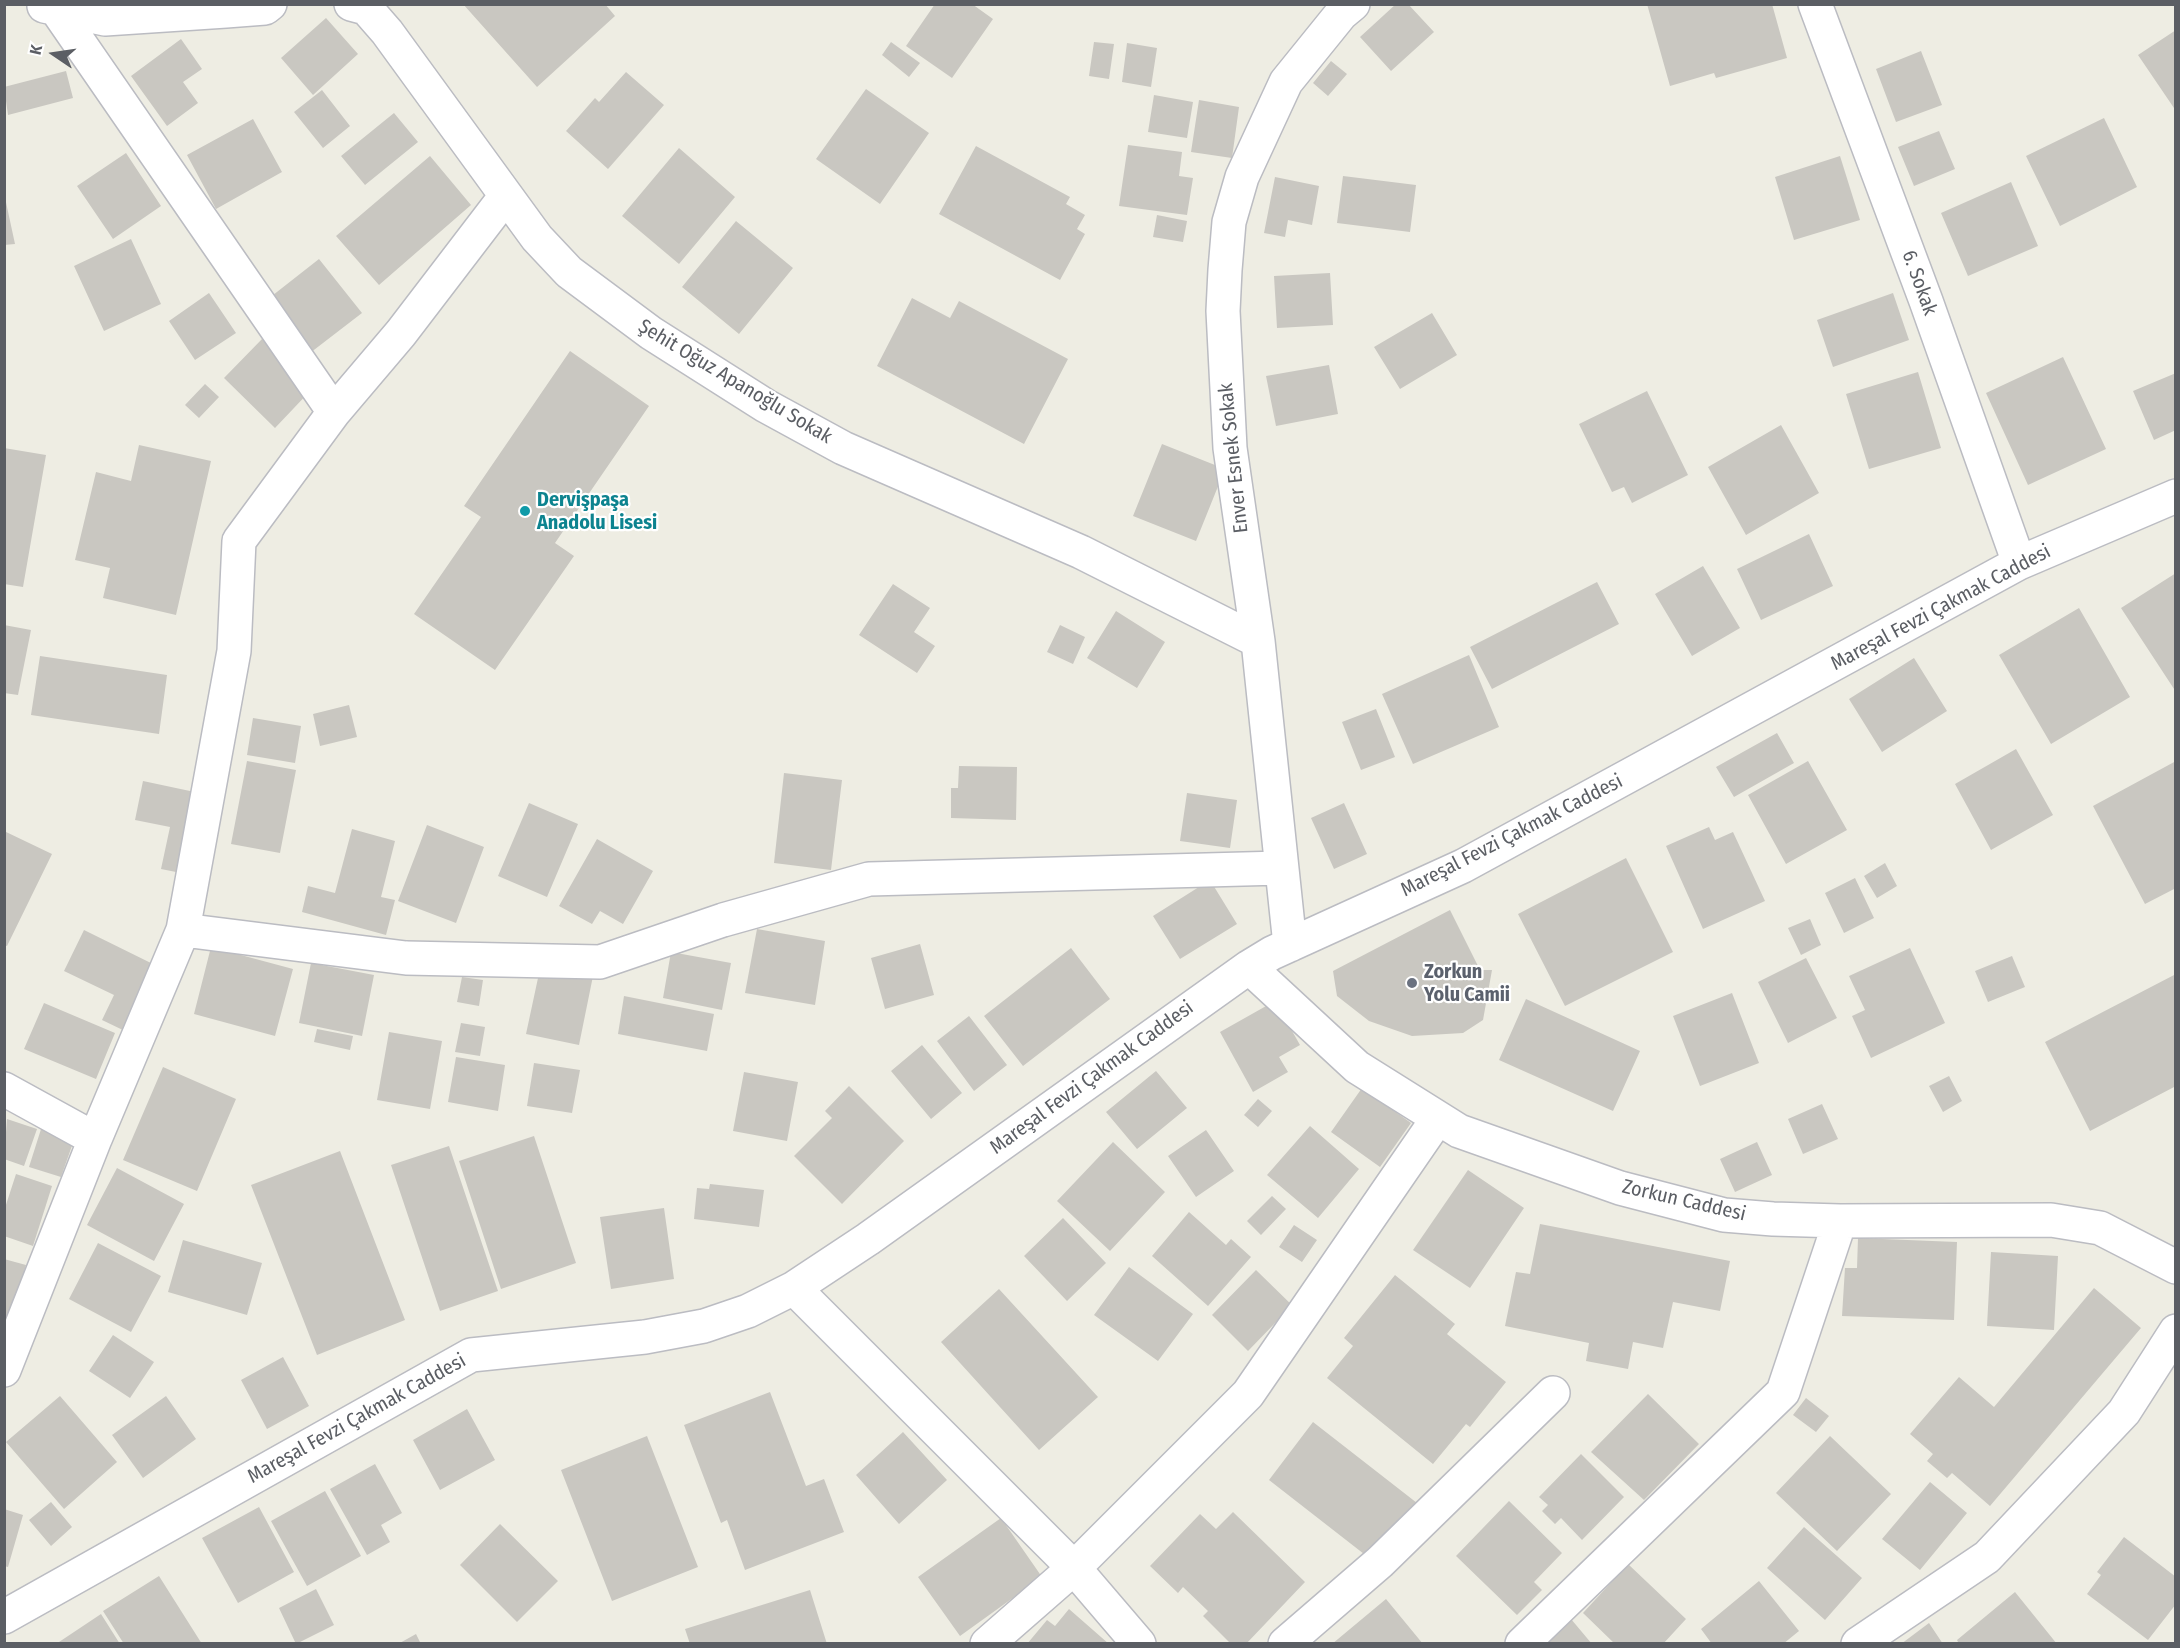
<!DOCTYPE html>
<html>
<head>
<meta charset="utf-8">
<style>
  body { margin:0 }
  #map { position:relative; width:2180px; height:1648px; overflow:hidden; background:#eeede3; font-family:"Fira Sans Condensed",sans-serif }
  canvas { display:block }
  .frame { position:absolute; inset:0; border:6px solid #5b5e64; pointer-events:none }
  .north { position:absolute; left:24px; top:24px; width:60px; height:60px; -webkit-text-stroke:4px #fff; paint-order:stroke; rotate:283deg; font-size:16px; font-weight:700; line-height:24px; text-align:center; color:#5b5e64 }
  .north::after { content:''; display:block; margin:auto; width:21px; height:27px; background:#5b5e64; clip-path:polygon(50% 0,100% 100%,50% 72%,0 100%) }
</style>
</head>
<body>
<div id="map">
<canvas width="2180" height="1648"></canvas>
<div class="frame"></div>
<div class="north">K</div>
</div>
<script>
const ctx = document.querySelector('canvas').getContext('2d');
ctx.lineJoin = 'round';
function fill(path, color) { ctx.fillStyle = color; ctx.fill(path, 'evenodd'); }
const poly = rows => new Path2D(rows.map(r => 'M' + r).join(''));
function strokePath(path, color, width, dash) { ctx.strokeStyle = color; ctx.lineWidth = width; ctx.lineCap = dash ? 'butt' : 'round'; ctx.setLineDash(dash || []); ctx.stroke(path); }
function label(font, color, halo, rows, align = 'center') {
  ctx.font = font + ' "Fira Sans Condensed",sans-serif'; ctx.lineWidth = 4.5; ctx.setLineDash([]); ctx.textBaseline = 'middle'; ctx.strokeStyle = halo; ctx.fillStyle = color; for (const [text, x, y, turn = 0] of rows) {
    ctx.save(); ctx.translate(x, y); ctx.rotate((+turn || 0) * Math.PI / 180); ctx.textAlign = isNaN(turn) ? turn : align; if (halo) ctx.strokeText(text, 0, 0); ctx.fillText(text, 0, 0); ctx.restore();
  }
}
fill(poly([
  [463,4,605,4,615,16,537,87],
  [935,4,972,4,993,19,952,78,906,46],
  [1396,4,1408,4,1434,32,1391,71,1360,37],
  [1647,4,1772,4,1787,58,1716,78,1714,73,1670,86],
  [326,18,358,54,313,95,281,58],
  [2176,30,2176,111,2138,55],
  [181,39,202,69,183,82,198,103,167,126,131,76],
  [891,42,920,63,909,77,882,55],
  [1094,42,1114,44,1109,79,1089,76],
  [1127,43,1157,48,1151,87,1122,82],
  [1921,51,1942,105,1896,122,1876,69],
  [1331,61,1347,74,1328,96,1313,83],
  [66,71,73,98,8,115,4,87],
  [626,72,664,105,608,169,566,131,595,98,599,102],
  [866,89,929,133,880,204,816,159],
  [322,90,350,126,323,148,294,112],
  [1154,95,1193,102,1187,138,1148,132],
  [1199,100,1239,107,1232,158,1191,152],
  [394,113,418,142,365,185,341,156],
  [2104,118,2137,187,2060,226,2026,156],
  [253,119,282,172,216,209,187,155],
  [1939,131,1955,169,1914,186,1898,147],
  [1128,145,1182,152,1179,176,1193,178,1187,215,1119,206],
  [976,146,1070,197,1066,204,1085,215,1077,229,1085,234,1060,280,939,214],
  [679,148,735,197,679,264,622,216],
  [126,153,161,206,113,239,77,186],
  [430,156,471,205,379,285,336,236],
  [1840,156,1860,220,1794,240,1775,177],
  [1343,176,1416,185,1410,232,1337,223],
  [1275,177,1319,186,1312,225,1288,220,1285,237,1264,233],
  [2011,182,2038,246,1968,276,1941,213],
  [4,193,15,244,4,245],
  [1157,215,1187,221,1183,242,1153,237],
  [736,221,793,268,739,334,682,287],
  [131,239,161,304,104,331,74,266],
  [319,259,362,313,310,353,268,299],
  [1330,273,1333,325,1277,328,1274,276],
  [209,293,236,333,195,360,169,321],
  [1893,293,1909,340,1833,367,1817,320],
  [912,298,950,318,959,301,1068,359,1024,444,877,366],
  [1432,313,1457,355,1400,389,1374,347],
  [262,339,312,389,275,428,224,378],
  [570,351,649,406,555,543,574,556,495,670,414,614,481,517,464,506],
  [2063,357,2106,449,2028,485,1986,393],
  [1329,365,1338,414,1276,426,1266,376],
  [1918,372,1941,448,1869,469,1846,394],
  [2176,373,2176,430,2154,440,2133,391],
  [205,384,219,397,199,418,185,405],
  [1647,391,1688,475,1632,503,1624,487,1612,492,1579,424],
  [1781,425,1819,493,1746,535,1708,467],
  [1162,444,1225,469,1196,541,1133,516],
  [139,445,211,461,176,615,103,598,110,568,75,560,96,472,131,481],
  [4,448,46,455,23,587,4,584],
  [1809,534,1833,586,1761,620,1737,569],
  [1703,566,1740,628,1692,656,1655,594],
  [2176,573,2176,692,2121,608],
  [1597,582,1619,624,1492,689,1470,647],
  [893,584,930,608,914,632,935,646,917,673,859,635],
  [2079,608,2130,697,2051,744,1999,655],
  [1116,611,1165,642,1137,688,1087,658],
  [4,625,31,630,18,695,4,693],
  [1060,625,1085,637,1073,664,1047,652],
  [1469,655,1499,727,1413,764,1382,694],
  [40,656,167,675,159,734,31,715],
  [1914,658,1947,711,1882,752,1849,699],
  [349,705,357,737,320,746,313,714],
  [1376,709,1395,757,1361,770,1342,722],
  [253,718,301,726,295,763,247,755],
  [1777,733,1794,763,1734,797,1716,767],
  [2016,749,2053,815,1991,850,1955,784],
  [247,761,296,770,280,853,231,844],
  [1808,761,1847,830,1786,864,1748,795],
  [2176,761,2176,888,2145,904,2093,806],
  [959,766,1017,767,1016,820,951,818,951,788,958,788],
  [784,773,842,780,831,870,774,863],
  [143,781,204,794,186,874,161,869,170,827,135,820],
  [1187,793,1237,800,1230,848,1180,841],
  [529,803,578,824,547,897,498,876],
  [1344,803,1367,854,1334,869,1311,818],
  [427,825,484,847,456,923,398,901],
  [1709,827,1715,840,1733,832,1765,901,1703,929,1666,846],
  [352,829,395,841,381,897,395,900,386,935,302,912,308,886,335,893],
  [4,831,52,854,7,946,4,945],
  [597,839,653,871,623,924,600,911,592,924,559,906],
  [1626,858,1673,952,1565,1006,1518,914],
  [1885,863,1897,886,1877,898,1864,876],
  [1855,878,1874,918,1844,933,1825,893],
  [1210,880,1237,924,1180,959,1153,916],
  [1450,910,1480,970,1492,970,1483,1020,1463,1033,1412,1036,1369,1021,1337,996,1333,971],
  [1810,919,1821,945,1801,955,1788,928],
  [757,929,825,941,815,1005,745,993],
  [84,930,159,967,127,1032,102,1020,114,995,64,971],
  [920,944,934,995,885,1009,871,958],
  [211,947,293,969,275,1036,194,1014],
  [1071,948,1110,999,1023,1066,984,1016],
  [1910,948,1945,1023,1871,1058,1852,1016,1865,1010,1849,976],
  [671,952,731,963,722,1010,663,998],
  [2012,956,2025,987,1988,1002,1975,971],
  [1806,958,1837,1018,1788,1043,1758,982],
  [311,963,374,975,362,1036,299,1023],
  [541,964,593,976,579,1045,526,1034],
  [2176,974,2176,1086,2090,1131,2045,1042],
  [462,977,483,980,479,1006,457,1002],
  [1732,993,1759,1063,1700,1086,1673,1016],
  [624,996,714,1014,707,1051,618,1034],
  [1526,999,1640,1051,1613,1111,1499,1060],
  [1275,1001,1300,1045,1279,1057,1288,1072,1253,1092,1220,1032],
  [44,1003,115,1033,96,1079,24,1049],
  [969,1016,1007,1065,974,1091,937,1041],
  [461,1023,485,1027,480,1056,455,1052],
  [317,1029,353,1036,350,1050,314,1042],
  [389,1032,442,1041,430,1109,377,1100],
  [922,1045,962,1093,931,1119,891,1071],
  [456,1057,505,1065,498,1111,448,1102],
  [534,1063,580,1070,572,1113,527,1106],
  [163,1067,236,1099,197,1191,123,1160],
  [1156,1071,1187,1108,1137,1149,1106,1112],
  [744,1072,798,1082,787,1141,733,1131],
  [1949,1076,1962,1101,1943,1112,1929,1086],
  [849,1086,904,1141,842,1204,794,1156,832,1118,825,1111],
  [1362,1088,1411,1123,1380,1167,1331,1132],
  [1258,1099,1272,1111,1258,1127,1244,1115],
  [1822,1104,1838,1139,1803,1154,1788,1119],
  [7,1119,37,1129,24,1166,4,1159],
  [42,1126,75,1137,61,1177,29,1167],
  [1310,1126,1359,1169,1318,1218,1267,1175],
  [1206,1130,1234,1171,1196,1197,1168,1156],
  [534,1136,576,1263,501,1289,459,1161],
  [1113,1142,1165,1192,1110,1251,1057,1201],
  [1757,1142,1772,1175,1735,1192,1720,1159],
  [449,1146,498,1291,440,1311,391,1165],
  [340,1151,405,1320,317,1355,251,1185],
  [117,1168,184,1204,154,1261,87,1225],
  [1468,1170,1524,1208,1470,1288,1413,1250],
  [16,1174,52,1186,33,1246,4,1236,4,1211],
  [710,1184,764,1190,759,1227,694,1219,697,1188,709,1189],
  [1272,1196,1286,1209,1261,1235,1247,1221],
  [664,1208,674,1279,611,1289,600,1217],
  [1189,1212,1226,1245,1231,1239,1251,1257,1208,1306,1152,1256],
  [1063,1218,1106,1263,1067,1301,1024,1256],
  [1540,1224,1730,1261,1720,1311,1673,1302,1663,1348,1633,1342,1628,1369,1586,1361,1589,1343,1505,1326,1516,1272,1530,1274],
  [1294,1225,1317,1240,1302,1262,1279,1247],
  [1858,1238,1957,1242,1954,1320,1842,1316,1845,1268,1857,1268],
  [183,1240,262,1263,247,1315,168,1292],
  [98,1243,161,1276,131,1332,69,1299],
  [1991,1252,2058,1256,2054,1330,1987,1326],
  [4,1259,26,1265,10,1323,4,1321],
  [1129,1267,1193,1314,1158,1361,1094,1315],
  [1256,1270,1297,1310,1285,1322,1280,1318,1248,1351,1212,1315],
  [1395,1275,1455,1324,1447,1334,1506,1382,1470,1427,1466,1424,1433,1464,1327,1378,1353,1346,1344,1338],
  [2094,1288,2141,1328,1990,1506,1952,1473,1947,1478,1927,1461,1933,1454,1910,1434,1959,1377,1994,1407],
  [999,1289,1098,1397,1039,1450,941,1342],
  [113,1335,154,1362,130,1398,89,1371],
  [283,1357,309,1406,267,1429,241,1380],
  [770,1392,806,1486,824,1479,844,1532,745,1570,727,1520,721,1523,684,1425],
  [1648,1394,1699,1444,1644,1500,1591,1452],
  [60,1396,117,1462,64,1509,6,1442],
  [166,1396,196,1439,143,1478,112,1435],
  [1806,1398,1829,1416,1816,1432,1793,1415],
  [467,1409,495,1460,440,1490,413,1440],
  [1313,1422,1417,1503,1373,1561,1269,1480],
  [903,1432,947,1480,899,1524,856,1475],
  [647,1436,698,1567,612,1601,561,1470],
  [1830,1436,1891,1494,1837,1551,1776,1493],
  [1581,1454,1624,1497,1582,1540,1561,1518,1555,1524,1542,1511,1548,1505,1539,1497],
  [375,1464,402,1513,381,1525,390,1542,367,1555,330,1489],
  [1930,1482,1967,1513,1920,1570,1882,1539],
  [325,1491,361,1556,307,1586,271,1521],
  [1509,1501,1562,1553,1534,1582,1542,1590,1517,1615,1456,1556],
  [51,1502,72,1527,51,1546,29,1520],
  [259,1507,294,1572,238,1603,202,1538],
  [4,1509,23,1515,8,1567,4,1566],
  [1233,1512,1305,1582,1246,1644,1231,1644,1203,1616,1208,1611,1183,1587,1178,1593,1150,1566,1200,1514,1216,1529],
  [1001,1518,1042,1577,960,1636,918,1577],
  [500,1524,558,1581,517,1622,460,1565],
  [1804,1527,1862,1578,1825,1620,1767,1568],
  [2124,1537,2176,1577,2176,1604,2148,1640,2087,1594,2101,1575,2097,1572],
  [1628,1564,1686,1619,1663,1644,1615,1644,1583,1613],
  [159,1576,202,1644,124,1644,103,1611],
  [1759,1581,1799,1631,1783,1644,1712,1644,1701,1629],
  [316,1589,334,1625,296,1644,279,1608],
  [810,1590,827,1644,690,1644,685,1629],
  [2015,1592,2057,1644,1959,1644,1957,1640],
  [1386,1599,1423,1644,1332,1644],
  [1069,1609,1109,1644,1027,1644,1047,1620,1055,1626],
  [101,1614,120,1644,56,1644],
  [1571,1619,1592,1644,1542,1644],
  [1929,1623,1943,1644,1901,1644],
  [416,1634,421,1644,398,1644]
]), '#c9c7c1');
const minor = poly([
  [351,4,366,8,387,32,537,238,569,272,651,333,766,406,843,448,1081,552,1258,641],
  [1815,4,1926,301,2019,563],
  [44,6,105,19,226,11,265,8,270,4],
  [56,9,334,412],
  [183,930,406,958,600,962,723,920,869,879,1281,868],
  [1290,945,1258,641,1230,448,1223,311,1225,270,1229,222,1242,177,1286,82,1341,14,1353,4],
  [1249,967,1357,1067,1459,1131,1620,1188,1724,1215,1773,1219,1840,1221,2051,1220,2100,1228,2176,1267],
  [4,1089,95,1139],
  [794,1288,1074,1568,1139,1644],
  [4,1370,95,1139,183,930,234,651,239,541,334,412,401,333,505,197],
  [4,1617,471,1355,645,1337,704,1326,748,1311,794,1288,868,1239,1249,967,1272,953,1463,866,2019,563,2176,496],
  [987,1644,1074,1568,1248,1394,1438,1118],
  [1285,1644,1380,1562,1553,1393],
  [1522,1644,1783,1392,1840,1221],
  [1858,1644,1987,1557,2124,1412,2176,1331]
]);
strokePath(minor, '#bbbcc2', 36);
strokePath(minor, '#fff', 33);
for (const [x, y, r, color] of [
  [525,511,6,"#0f9aa8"],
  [1412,983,6,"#6b7280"]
]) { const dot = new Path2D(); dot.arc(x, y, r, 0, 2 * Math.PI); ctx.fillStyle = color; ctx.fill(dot); strokePath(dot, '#fff', 2); }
label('20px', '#5b5e64', '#fff', [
  ["6. Sokak",1919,283,70],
  ["Şehit Oğuz Apanoğlu Sokak",735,382,31],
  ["Enver Esnek Sokak",1234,458,-96],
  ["Mareşal Fevzi Çakmak Caddesi",1941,608,-28],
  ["Mareşal Fevzi Çakmak Caddesi",1512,836,-27],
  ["Mareşal Fevzi Çakmak Caddesi",1092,1078,-36],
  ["Zorkun Caddesi",1684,1201,13],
  ["Mareşal Fevzi Çakmak Caddesi",357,1419,-29]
]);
label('bold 20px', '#0d838f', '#fff', [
  ["Dervişpaşa",537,500],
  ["Anadolu Lisesi",537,523]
], 'left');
label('bold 20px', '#5b616d', '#fff', [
  ["Zorkun",1424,972],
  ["Yolu Camii",1424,995]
], 'left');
</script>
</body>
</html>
